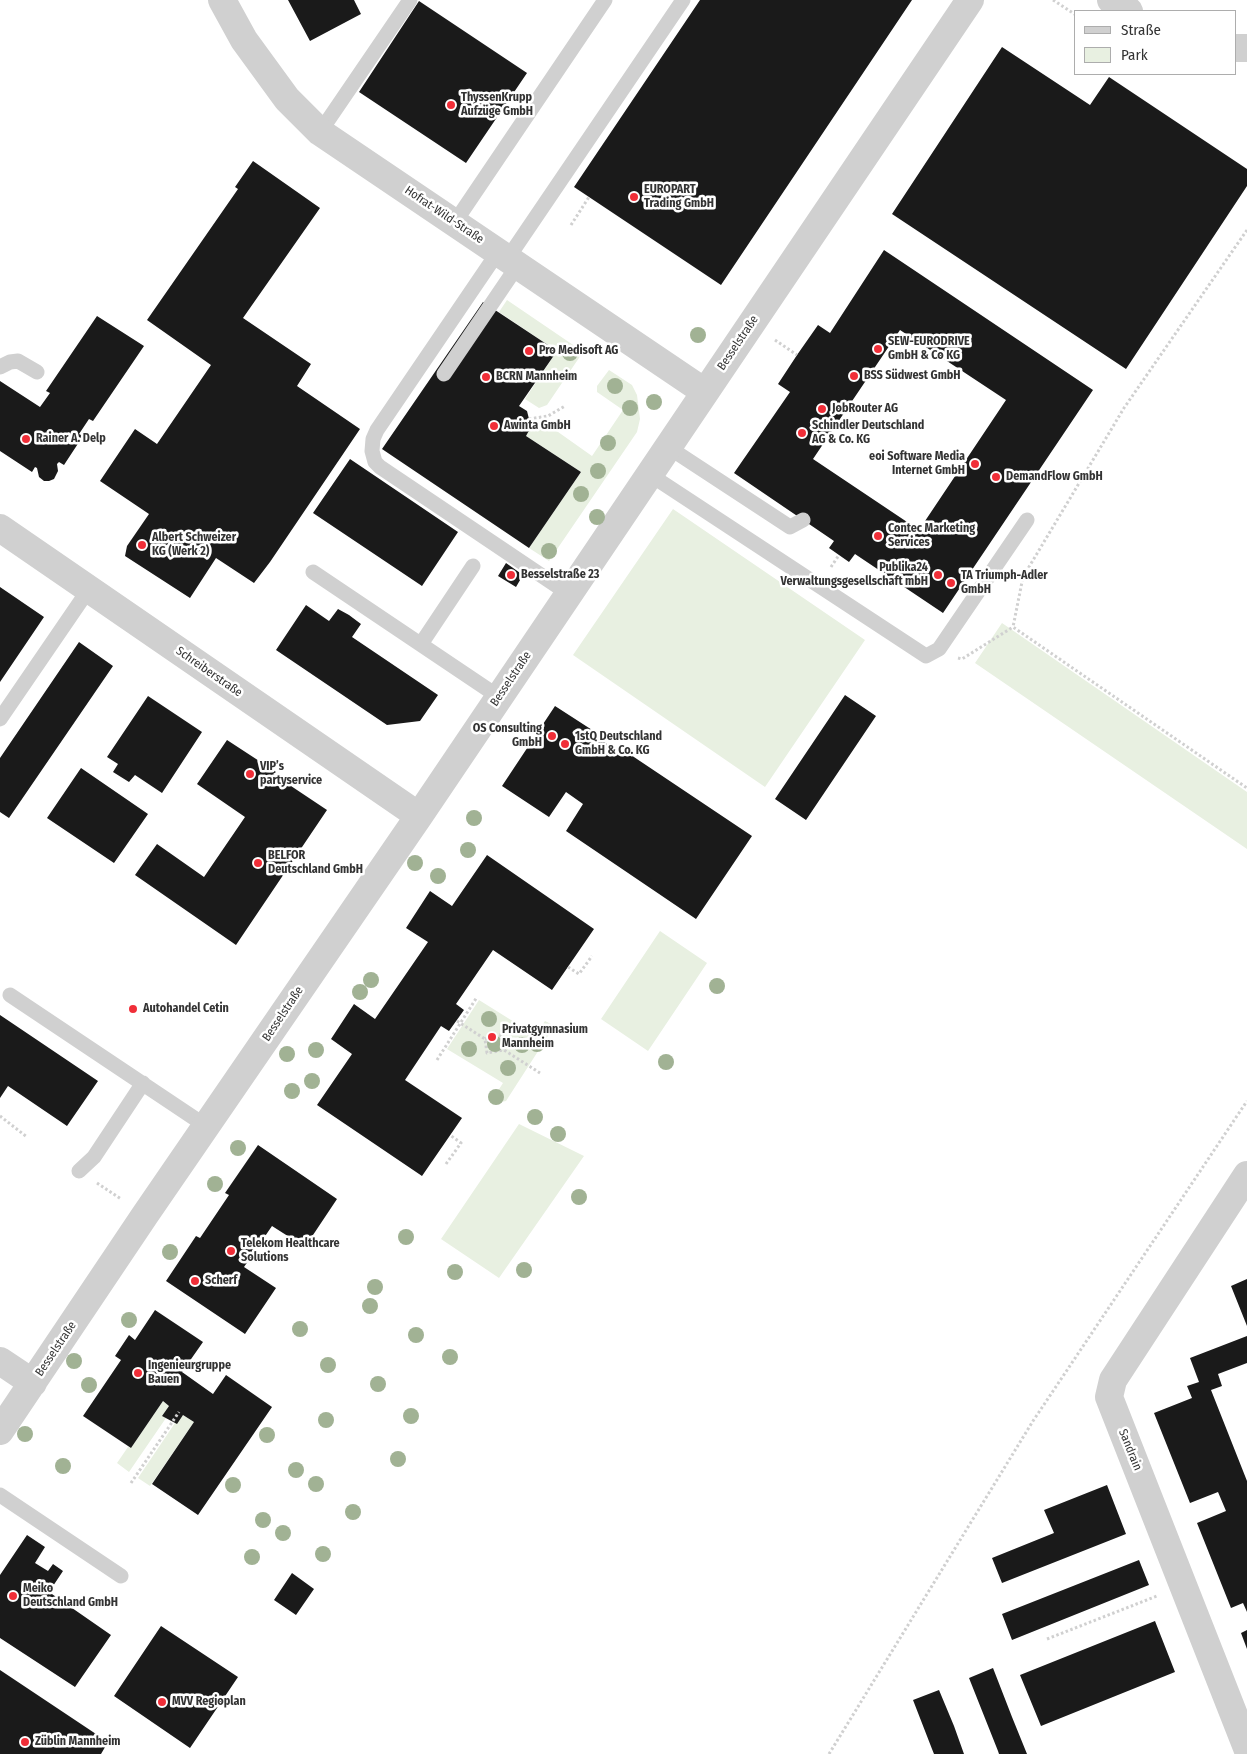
<!DOCTYPE html>
<html>
<head>
<meta charset="utf-8">
<style>
  body { margin:0 }
  #map { position:relative; width:1247px; height:1754px; overflow:hidden; background:#fff; font-family:"Fira Sans Condensed",sans-serif }
  canvas { display:block }
  .legend { position:absolute; left:1074px; top:10px; width:162px; height:65px; box-sizing:border-box; background:#fff; border:1px solid #adadad; margin:0; padding:6px 9px; list-style:none; font-size:15px; color:#333 }
  .legend li { display:flex; align-items:center; gap:10px; height:25px }
  .legend b { width:25px; border:1px solid #adadad }
</style>
</head>
<body>
<div id="map">
<canvas width="1247" height="1754"></canvas>
<ul class="legend">
<li><b style="height:6px;background:#d0d0d0"></b>Straße</li>
<li><b style="height:14px;background:#e8f0e1"></b>Park</li>
</ul>
</div>
<script>
const ctx = document.querySelector('canvas').getContext('2d');
ctx.lineJoin = 'round';
function fill(path, color) { ctx.fillStyle = color; ctx.fill(path, 'evenodd'); }
const poly = rows => new Path2D(rows.map(r => 'M' + r).join(''));
function strokePath(path, color, width, dash) { ctx.strokeStyle = color; ctx.lineWidth = width; ctx.lineCap = dash ? 'butt' : 'round'; ctx.setLineDash(dash || []); ctx.stroke(path); }
function label(font, color, halo, rows, align = 'center') {
  ctx.font = font + ' "Fira Sans Condensed",sans-serif'; ctx.lineWidth = 5; ctx.setLineDash([]); ctx.textBaseline = 'middle'; ctx.strokeStyle = halo; ctx.fillStyle = color; for (const [text, x, y, turn = 0] of rows) {
    ctx.save(); ctx.translate(x, y); ctx.rotate((+turn || 0) * Math.PI / 180); ctx.textAlign = isNaN(turn) ? turn : align; if (halo) ctx.strokeText(text, 0, 0); ctx.fillText(text, 0, 0); ctx.restore();
  }
}
fill(poly([
  [507,300,582,351,581,355,547,405,539,408,525,399,557,351,499,312],
  [609,370,632,385,637,395,640,419,637,432,549,561,529,548,581,472,526,436,531,427,536,430,551,427,592,456,623,410,597,392,597,386],
  [673,509,865,640,765,787,573,655],
  [1002,623,1247,792,1247,849,975,663],
  [660,931,707,963,648,1051,601,1019],
  [479,1000,535,1035,545,1021,551,1024,553,1028,506,1101,496,1103,492,1100,503,1083,447,1049],
  [519,1124,584,1156,499,1278,441,1239],
  [163,1401,169,1406,162,1416,166,1418,129,1472,117,1463,128,1447,131,1448],
  [183,1415,194,1422,150,1486,138,1478,175,1423]
]), '#e8f0e1');
fill(poly([
  [288,0,354,0,361,14,310,41],
  [700,0,912,0,721,285,574,187],
  [419,1,527,73,466,163,359,92],
  [1002,47,1090,105,1109,77,1247,169,1247,186,1126,369,892,214],
  [253,161,320,208,243,318,311,364,297,386,360,429,270,562,254,583,216,558,190,598,125,556,127,546,149,514,100,481,135,429,157,444,211,365,147,320,238,189,235,187],
  [884,250,1093,390,943,613,855,554,849,562,829,548,834,541,734,473,790,392,778,384,797,355,818,325,830,333],
  [900,330,1006,400,919,530,813,459],
  [483,302,557,351,519,406,527,411,531,427,526,436,581,472,529,548,382,449],
  [97,316,144,346,93,421,89,419,79,434,83,436,64,465,59,462,57,464,58,471,54,479,49,481,44,481,39,477,37,468,35,467,32,472,0,451,0,381,40,407,50,393,46,391],
  [350,459,458,532,422,586,313,513],
  [506,563,523,575,516,587,498,576],
  [0,587,44,617,0,682],
  [306,605,329,621,338,609,349,615,361,624,352,637,438,695,420,721,387,725,276,650],
  [79,642,113,666,9,818,0,812,0,758],
  [845,695,876,716,806,820,775,799],
  [148,696,202,732,162,793,135,775,129,782,113,772,118,764,107,757],
  [555,706,603,737,601,740,620,753,622,749,752,836,696,919,566,831,583,804,566,792,549,817,502,786],
  [227,740,276,772,273,774,327,810,236,945,135,875,157,844,204,877,245,817,197,784],
  [81,768,148,814,114,863,47,818],
  [487,855,594,929,552,990,493,950,456,1004,464,1010,449,1031,441,1026,405,1080,462,1118,422,1176,317,1105,352,1054,331,1039,354,1004,375,1019,428,942,406,928,430,891,452,906],
  [0,1015,98,1081,67,1126,8,1086,0,1098],
  [258,1145,337,1199,305,1247,272,1226,244,1267,276,1288,245,1334,166,1281,196,1236,200,1238,229,1195,225,1193],
  [1247,1279,1247,1326,1231,1286],
  [155,1310,203,1342,182,1372,213,1394,226,1375,272,1407,198,1515,152,1484,194,1422,183,1415,177,1424,162,1416,169,1406,163,1401,131,1448,83,1416,121,1360,115,1356,129,1335,135,1340],
  [1247,1336,1247,1363,1218,1374,1222,1386,1211,1390,1247,1481,1247,1612,1243,1603,1231,1608,1197,1523,1226,1511,1218,1492,1190,1503,1154,1413,1192,1398,1187,1386,1199,1382,1190,1358],
  [1107,1485,1126,1534,1002,1583,992,1558,1054,1533,1044,1510],
  [27,1535,45,1547,35,1563,48,1571,53,1564,63,1571,49,1592,111,1635,75,1687,0,1638,0,1575],
  [1139,1560,1149,1585,1012,1640,1002,1614],
  [292,1573,314,1589,296,1615,274,1600],
  [1155,1621,1175,1672,1041,1726,1020,1675],
  [161,1626,238,1677,190,1748,114,1696],
  [1247,1630,1247,1649,1241,1633],
  [993,1668,1012,1717,1027,1754,999,1754,998,1751,969,1678],
  [0,1670,108,1742,101,1754,0,1754],
  [939,1690,954,1726,964,1754,934,1754,932,1749,913,1700]
]), '#1a1a1a');
strokePath(poly([
  [1053,0,1076,15],
  [571,225,589,197],
  [1247,230,1124,408,1023,577,1013,627,1247,788],
  [775,340,797,355],
  [529,419,548,416,565,406],
  [831,567,839,555],
  [958,658,962,659,1013,627],
  [568,967,579,974,592,956],
  [457,1021,485,1039,487,1053,504,1050,540,1073],
  [485,1039,500,1035,504,1050],
  [437,1060,477,997],
  [0,1116,27,1137],
  [446,1164,461,1143,450,1135],
  [97,1183,121,1199],
  [131,1483,179,1412],
  [1047,1639,1157,1596],
  [829,1754,1033,1421,1247,1101]
]), '#d0d0d0', 3, [2.5, 2.5]);
strokePath(poly([
  [320,132,410,0],
  [455,222,605,0],
  [498,252,377,430,373,439,372,451,375,462,380,467,569,594],
  [508,258,683,0],
  [0,367,10,362,18,361,37,372],
  [444,374,518,265],
  [668,447,790,527,803,520],
  [649,474,926,656,939,649,1027,520],
  [313,572,499,697],
  [421,644,473,566],
  [0,719,89,589],
  [10,995,206,1126],
  [79,1171,94,1157,143,1083],
  [0,1495,121,1576]
]), '#d0d0d0', 15);
strokePath(poly([
  [222,0,244,40,287,99,320,132,705,392],
  [0,528,419,816],
  [1247,1175,1113,1380,1109,1397,1247,1748],
  [0,1361,33,1383],
  [0,1431,145,1215,419,816,970,0]
]), '#d0d0d0', 28);
strokePath(poly([
  [1111,0,1129,11],
  [1236,48,1247,48]
]), '#d0d0d0', 28);
ctx.fillStyle = '#a1b294';
for (const [x, y] of [
  [698,335],
  [570,353],
  [615,386],
  [654,402],
  [630,408],
  [608,443],
  [598,471],
  [581,494],
  [597,517],
  [549,551],
  [474,818],
  [468,850],
  [415,863],
  [438,876],
  [371,980],
  [717,986],
  [360,992],
  [489,1019],
  [495,1044],
  [537,1044],
  [522,1045],
  [469,1049],
  [316,1050],
  [287,1054],
  [666,1062],
  [508,1068],
  [312,1081],
  [292,1091],
  [496,1097],
  [535,1117],
  [558,1134],
  [238,1148],
  [215,1184],
  [579,1197],
  [406,1237],
  [170,1252],
  [524,1270],
  [455,1272],
  [375,1287],
  [370,1306],
  [129,1320],
  [300,1329],
  [416,1335],
  [450,1357],
  [74,1361],
  [328,1365],
  [378,1384],
  [89,1385],
  [411,1416],
  [326,1420],
  [25,1434],
  [267,1435],
  [398,1459],
  [63,1466],
  [296,1470],
  [316,1484],
  [233,1485],
  [353,1512],
  [263,1520],
  [283,1533],
  [323,1554],
  [252,1557]
]) { ctx.beginPath(); ctx.arc(x, y, 8, 0, 2 * Math.PI); ctx.fill(); }
for (const [x, y, r, color] of [
  [451,105,5,"#f02e38"],
  [634,197,5,"#f02e38"],
  [878,349,5,"#f02e38"],
  [529,351,5,"#f02e38"],
  [854,376,5,"#f02e38"],
  [486,377,5,"#f02e38"],
  [822,409,5,"#f02e38"],
  [494,426,5,"#f02e38"],
  [802,433,5,"#f02e38"],
  [26,439,5,"#f02e38"],
  [975,464,5,"#f02e38"],
  [996,477,5,"#f02e38"],
  [878,536,5,"#f02e38"],
  [142,545,5,"#f02e38"],
  [511,575,5,"#f02e38"],
  [938,575,5,"#f02e38"],
  [951,583,5,"#f02e38"],
  [552,736,5,"#f02e38"],
  [565,744,5,"#f02e38"],
  [250,774,5,"#f02e38"],
  [258,863,5,"#f02e38"],
  [133,1009,5,"#f02e38"],
  [492,1037,5,"#f02e38"],
  [231,1251,5,"#f02e38"],
  [195,1281,5,"#f02e38"],
  [138,1373,5,"#f02e38"],
  [13,1596,5,"#f02e38"],
  [162,1702,5,"#f02e38"],
  [25,1742,5,"#f02e38"]
]) { const dot = new Path2D(); dot.arc(x, y, r, 0, 2 * Math.PI); ctx.fillStyle = color; ctx.fill(dot); strokePath(dot, '#fff', 2); }
label('bold 12px', '#333', '#fff', [
  ["ThyssenKrupp",461,98],
  ["Aufzüge GmbH",461,112],
  ["EUROPART",644,190],
  ["Trading GmbH",644,204],
  ["SEW-EURODRIVE",888,342],
  ["GmbH & Co KG",888,356],
  ["Pro Medisoft AG",539,351],
  ["BSS Südwest GmbH",864,376],
  ["BCRN Mannheim",496,377],
  ["JobRouter AG",832,409],
  ["Awinta GmbH",504,426],
  ["Schindler Deutschland",812,426],
  ["AG & Co. KG",812,440],
  ["Rainer A. Delp",36,439],
  ["eoi Software Media",965,457,"right"],
  ["Internet GmbH",965,471,"right"],
  ["DemandFlow GmbH",1006,477],
  ["Contec Marketing",888,529],
  ["Services",888,543],
  ["Albert Schweizer",152,538],
  ["KG (Werk 2)",152,552],
  ["Publika24",928,568,"right"],
  ["Verwaltungsgesellschaft mbH",928,582,"right"],
  ["Besselstraße 23",521,575],
  ["TA Triumph-Adler",961,576],
  ["GmbH",961,590],
  ["OS Consulting",542,729,"right"],
  ["GmbH",542,743,"right"],
  ["1stQ Deutschland",575,737],
  ["GmbH & Co. KG",575,751],
  ["VIP’s",260,767],
  ["partyservice",260,781],
  ["BELFOR",268,856],
  ["Deutschland GmbH",268,870],
  ["Autohandel Cetin",143,1009],
  ["Privatgymnasium",502,1030],
  ["Mannheim",502,1044],
  ["Telekom Healthcare",241,1244],
  ["Solutions",241,1258],
  ["Scherf",205,1281],
  ["Ingenieurgruppe",148,1366],
  ["Bauen",148,1380],
  ["Meiko",23,1589],
  ["Deutschland GmbH",23,1603],
  ["MVV Regioplan",172,1702],
  ["Züblin Mannheim",35,1742]
], 'left');
label('12px', '#333', '#fff', [
  ["Hofrat-Wild-Straße",444,215,34],
  ["Besselstraße",738,343,-56],
  ["Schreiberstraße",209,672,35],
  ["Besselstraße",511,679,-56],
  ["Besselstraße",283,1014,-56],
  ["Besselstraße",56,1349,-56],
  ["Sandrain",1130,1450,68]
]);
</script>
</body>
</html>
